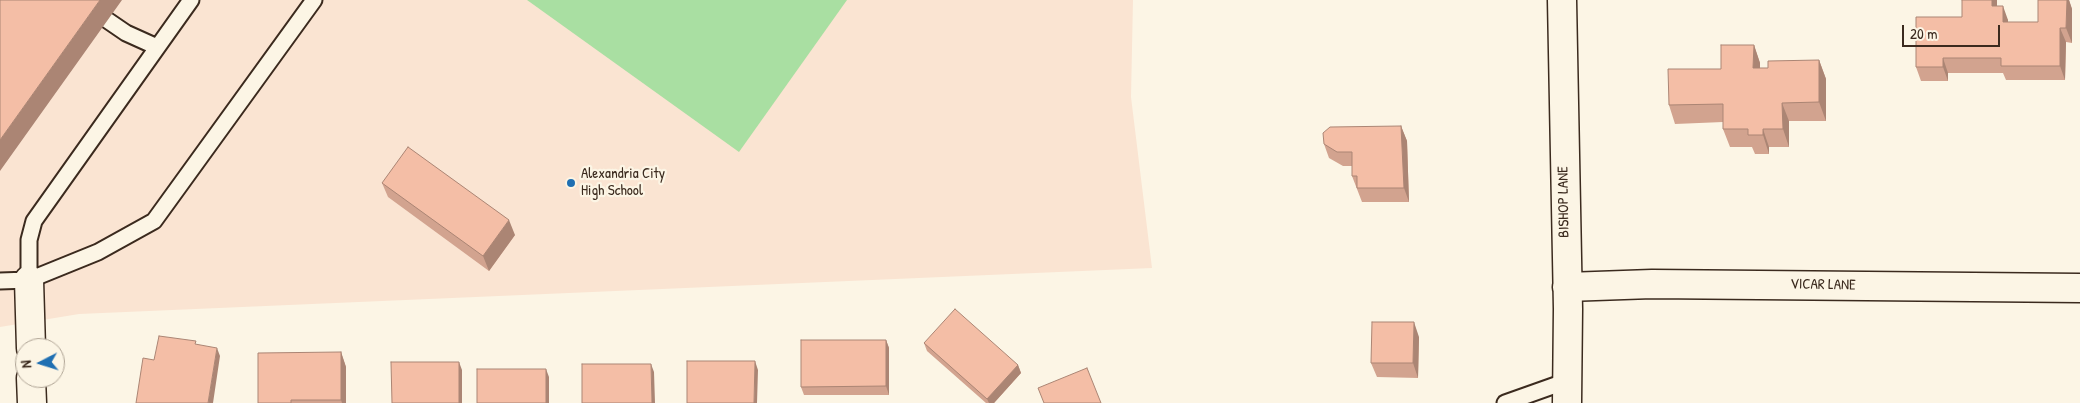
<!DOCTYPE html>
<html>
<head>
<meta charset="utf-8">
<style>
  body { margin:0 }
  #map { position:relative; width:2080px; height:403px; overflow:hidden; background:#fcf5e5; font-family:"Patrick Hand",sans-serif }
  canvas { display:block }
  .north { position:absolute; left:15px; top:338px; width:50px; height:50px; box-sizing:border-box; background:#fcf5e5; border:1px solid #afa495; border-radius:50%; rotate:265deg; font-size:14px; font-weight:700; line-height:20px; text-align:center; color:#3b2a1e }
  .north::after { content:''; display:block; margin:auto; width:18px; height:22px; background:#1f6fb2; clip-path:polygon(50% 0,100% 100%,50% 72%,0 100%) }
  .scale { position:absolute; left:1902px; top:25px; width:98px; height:22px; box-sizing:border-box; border:2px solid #3b2a1e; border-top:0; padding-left:6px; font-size:15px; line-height:18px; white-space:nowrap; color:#3b2a1e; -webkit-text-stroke:4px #fcf5e5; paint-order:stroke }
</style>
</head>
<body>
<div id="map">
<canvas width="2080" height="403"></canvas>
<div class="north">N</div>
<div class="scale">20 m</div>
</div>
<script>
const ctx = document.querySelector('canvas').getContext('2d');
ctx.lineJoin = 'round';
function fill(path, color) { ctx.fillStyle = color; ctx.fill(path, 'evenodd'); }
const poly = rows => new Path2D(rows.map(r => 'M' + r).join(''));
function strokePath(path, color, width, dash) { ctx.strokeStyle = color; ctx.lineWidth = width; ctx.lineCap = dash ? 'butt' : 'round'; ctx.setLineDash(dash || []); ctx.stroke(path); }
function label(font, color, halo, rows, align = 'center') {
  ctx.font = font + ' "Patrick Hand",sans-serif'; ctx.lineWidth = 4.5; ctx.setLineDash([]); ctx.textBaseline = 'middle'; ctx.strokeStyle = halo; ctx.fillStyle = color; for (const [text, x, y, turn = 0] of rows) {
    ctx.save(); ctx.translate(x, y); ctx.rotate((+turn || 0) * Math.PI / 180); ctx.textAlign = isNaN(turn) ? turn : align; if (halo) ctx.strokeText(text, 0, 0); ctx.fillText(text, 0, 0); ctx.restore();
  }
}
fill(poly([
  [0,0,1133,0,1131,97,1152,268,79,314,0,327]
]), '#fae4d2');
fill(poly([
  [527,0,847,0,739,152]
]), '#a9dfa2');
const service = poly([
  [107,20,126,33,157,47],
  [29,280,29,240,34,221,191,0],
  [0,281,29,280,98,252,154,221,314,0],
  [1505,403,1567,381]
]);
const minor = poly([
  [1562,0,1568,309,1567,403],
  [29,280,31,348],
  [1567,287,1652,284,2080,288],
  [31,378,32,403]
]);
strokePath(service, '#3b2a1e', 19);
strokePath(minor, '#3b2a1e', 31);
strokePath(service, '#fcf5e5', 15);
strokePath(minor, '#fcf5e5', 28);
fill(poly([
  [1962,0,1997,0,1997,6,2008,20,2008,22,2038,22,2038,0,2069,0,2072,9,2072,43,2066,42,2065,80,2006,80,2003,73,1948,73,1948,81,1921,81,1916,67,1962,17],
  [1754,45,1760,63,1760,68,1768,68,1819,60,1826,79,1826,121,1789,121,1789,147,1769,147,1769,154,1755,154,1752,147,1730,147,1723,129,1723,122,1675,124,1669,105,1721,69],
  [1401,126,1407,141,1409,202,1362,202,1352,176,1352,166,1343,166,1329,158,1324,144],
  [382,183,515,235,489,271,388,197],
  [1419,337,1418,378,1377,377,1371,363],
  [886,340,889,348,889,395,804,395,801,387],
  [924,343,1018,365,1021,373,994,403,986,403,927,351],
  [341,352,346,367,346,403,258,403]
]), '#d2a38f');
fill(poly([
  [100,0,122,0,0,171,0,140],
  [1992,0,1997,0,1997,20,1992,6],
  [2067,0,2069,0,2072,9,2072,43,2066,28],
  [2003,6,2008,20,2008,36,2003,22],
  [2060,28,2066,42,2065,80,2060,66],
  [1754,45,1760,63,1760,86,1753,68],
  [1943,58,1948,73,1948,81,1943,67],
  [1819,60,1826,79,1826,121,1819,102],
  [1782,103,1789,121,1789,147,1783,129],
  [1401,126,1407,141,1409,202,1404,188],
  [1763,129,1769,147,1769,154,1763,135],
  [509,220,515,235,489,271,483,256],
  [1414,322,1419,337,1418,378,1413,363],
  [886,340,889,348,889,395,886,386],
  [217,348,220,356,213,403,208,403],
  [341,352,346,367,346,403,342,403,341,400],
  [755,361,758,370,757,403,754,403],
  [459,362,462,370,462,403,459,403],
  [651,364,654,372,655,403,652,403],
  [1018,365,1021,373,994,403,989,403,987,399],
  [546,369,549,377,549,403,546,403]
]), '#ab8574');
const building = poly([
  [0,0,100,0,0,140,0,0],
  [1962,0,1992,0,1992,6,2003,6,2003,22,2038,22,2038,0,2067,0,2066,28,2060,28,2060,66,2001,66,2001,58,1943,58,1943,67,1916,67,1916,17,1962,17,1962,0],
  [1721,45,1754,45,1753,68,1768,68,1768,61,1819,60,1819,102,1782,103,1783,129,1763,129,1763,135,1748,135,1748,129,1723,129,1723,104,1669,105,1668,69,1721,69,1721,45],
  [1401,126,1404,188,1357,188,1357,176,1352,176,1352,152,1337,152,1324,144,1323,133,1330,127,1401,126],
  [408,147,509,220,483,256,382,183,408,147],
  [955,309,1018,365,987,399,924,343,955,309],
  [1372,322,1414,322,1413,363,1371,363,1372,322],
  [159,336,196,341,195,344,217,348,208,403,136,403,143,358,154,360,159,336],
  [801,340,886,340,886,386,801,387,801,340],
  [341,352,341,400,291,400,291,403,258,403,258,353,341,352],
  [687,361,755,361,754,403,687,403,687,361],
  [391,362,459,362,459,403,392,403,391,362],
  [582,364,651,364,652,403,582,403,582,364],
  [1087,368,1101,403,1044,403,1038,388,1087,368],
  [477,369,546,369,546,403,477,403,477,369]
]);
fill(building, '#f4bea6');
strokePath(building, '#ab8574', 1);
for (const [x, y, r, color] of [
  [571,183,5,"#1f6fb2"]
]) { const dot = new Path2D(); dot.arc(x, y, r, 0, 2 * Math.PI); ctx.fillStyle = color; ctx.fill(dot); strokePath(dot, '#fcf5e5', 2); }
label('15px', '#3b2a1e', '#fcf5e5', [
  ["Alexandria City",581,174],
  ["High School",581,191]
], 'left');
label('15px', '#3b2a1e', '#fcf5e5', [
  ["BISHOP LANE",1564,202,-91],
  ["VICAR LANE",1823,285,1]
]);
</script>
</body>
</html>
